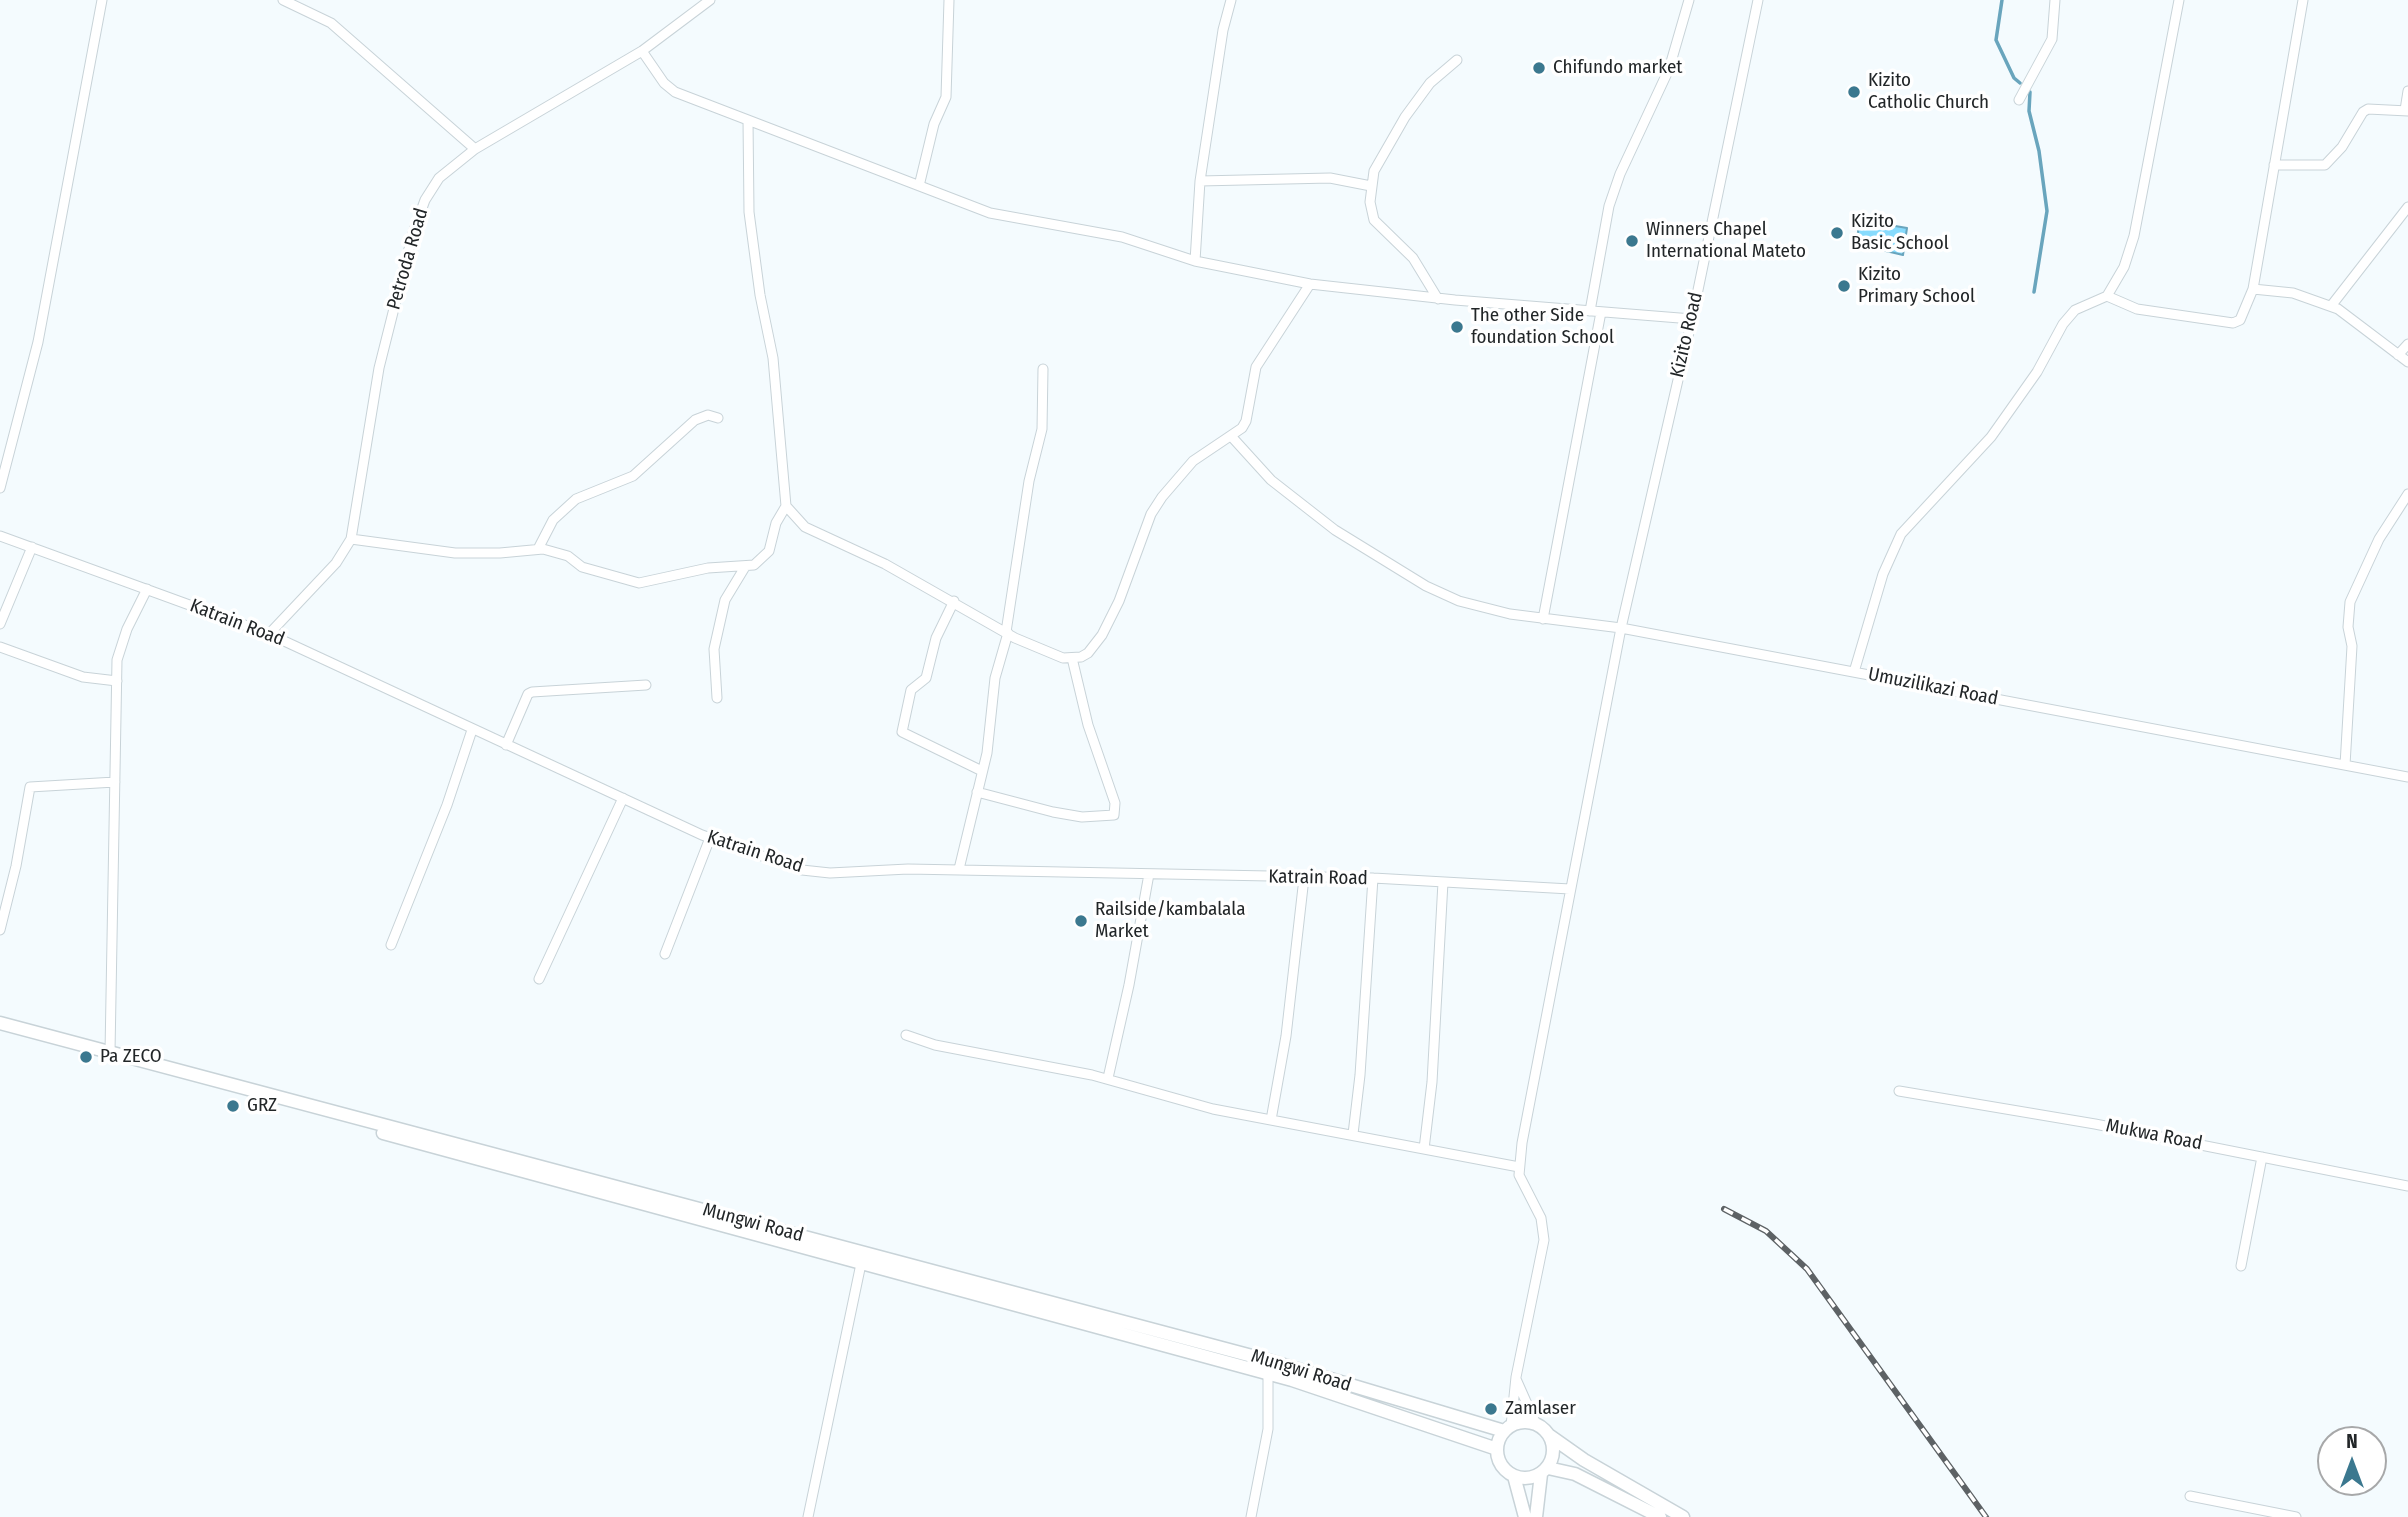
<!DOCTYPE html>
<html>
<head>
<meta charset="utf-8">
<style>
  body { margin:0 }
  #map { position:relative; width:2408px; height:1517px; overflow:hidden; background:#f4fbfe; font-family:"Fira Sans Condensed",sans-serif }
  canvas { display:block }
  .north { position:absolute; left:2317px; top:1426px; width:70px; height:70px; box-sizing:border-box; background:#fff; border:2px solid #a7a8a9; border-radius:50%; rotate:0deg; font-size:19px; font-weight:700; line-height:28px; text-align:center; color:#222628 }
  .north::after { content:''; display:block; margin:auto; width:24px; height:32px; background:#3b788f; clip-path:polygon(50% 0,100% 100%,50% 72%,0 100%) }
</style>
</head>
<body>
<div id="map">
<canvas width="2408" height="1517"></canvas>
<div class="north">N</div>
</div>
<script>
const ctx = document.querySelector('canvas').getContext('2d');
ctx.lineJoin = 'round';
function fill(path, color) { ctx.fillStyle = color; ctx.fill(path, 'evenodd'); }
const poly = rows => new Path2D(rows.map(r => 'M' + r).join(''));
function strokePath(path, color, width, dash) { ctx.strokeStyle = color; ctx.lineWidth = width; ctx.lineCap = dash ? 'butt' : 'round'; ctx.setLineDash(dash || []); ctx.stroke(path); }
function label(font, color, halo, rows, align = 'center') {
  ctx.font = font + ' "Fira Sans Condensed",sans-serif'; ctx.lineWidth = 7; ctx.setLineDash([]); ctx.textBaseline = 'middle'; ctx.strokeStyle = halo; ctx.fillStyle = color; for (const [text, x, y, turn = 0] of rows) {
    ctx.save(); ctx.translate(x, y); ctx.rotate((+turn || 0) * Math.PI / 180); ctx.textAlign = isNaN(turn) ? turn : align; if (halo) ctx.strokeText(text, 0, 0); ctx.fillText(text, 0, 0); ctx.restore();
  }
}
const water = poly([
  [1860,220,1907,228,1903,255,1856,244,1860,220]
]);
fill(water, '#87dbfd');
strokePath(water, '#69a5bd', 2);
strokePath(poly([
  [2002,0,1996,40,2014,78,2020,83],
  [2030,92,2029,111,2039,151,2047,211,2034,292]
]), '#69a5bd', 3.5);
const street = poly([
  [283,0,331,23,475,149],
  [2303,0,2253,289,2293,293,2338,309,2408,362],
  [642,51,664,83,675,92,990,213,1122,237,1195,261,1310,284,1455,300,1692,319],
  [2019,100,2052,39,2055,0],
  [2405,110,2408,91],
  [748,120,749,212,760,295,773,358,786,506,805,527,885,564,1015,638,1063,658,1081,657,1088,653,1102,635,1119,601,1151,514,1162,497,1193,461,1242,428,1246,421,1256,367,1310,284],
  [2274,165,2325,165,2342,147,2363,112,2368,109,2408,111],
  [1200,181,1330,178,1371,186],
  [919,186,934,124,946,97,949,0],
  [1195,261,1200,181,1223,30,1231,0],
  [2107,296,2137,309,2233,323,2240,320,2253,289],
  [1438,299,1413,258,1374,220,1370,202,1374,171,1405,117,1430,83,1457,60],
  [2331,306,2408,207],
  [1590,311,1609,206,1620,174,1669,69,1689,0],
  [2398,355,2408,344],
  [1231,436,1271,480,1335,530,1426,586,1459,601,1510,614,1621,628,2408,777],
  [0,488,38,342,102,0],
  [0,536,269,634,702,835,802,870,830,873,908,869,1373,878,1570,889],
  [351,539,455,553,500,553,543,549,568,556,582,567,639,583,708,568,754,565,769,551,776,523,786,506],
  [538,549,553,520,576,499,633,476,695,420,708,415,718,418],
  [954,601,936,638,926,678,911,690,902,732,982,771],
  [1543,619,1601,312],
  [0,624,32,547],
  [1006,632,1029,481,1042,429,1043,369],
  [269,634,336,563,351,539,379,368,413,233,425,200,439,178,475,149,642,51,710,0],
  [0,647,83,677,117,681],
  [1854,672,1883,574,1901,534,1991,437,2037,372,2063,324,2075,310,2107,296,2124,267,2134,236,2179,0],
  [717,698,714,649,725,600,745,567],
  [506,745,528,694,532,692,646,685],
  [2345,765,2352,646,2348,627,2350,602,2379,539,2408,494],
  [977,792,1053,812,1082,817,1114,815,1115,803,1088,725,1072,658],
  [959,869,987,753,995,678,1008,633],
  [0,930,16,866,30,787,115,782],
  [391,945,447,805,472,730],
  [665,954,710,838],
  [539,979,623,798],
  [906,1035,935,1045,1092,1075,1213,1109,1271,1120,1286,1036,1304,878],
  [110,1052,117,660,127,629,147,589],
  [1108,1078,1129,985,1149,874],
  [1899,1091,2095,1124,2408,1186],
  [1271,1120,1519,1167],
  [1353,1134,1360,1075,1373,878],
  [1424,1149,1432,1082,1443,882],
  [2241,1266,2262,1157],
  [1516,1379,1536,1424],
  [1511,1426,1516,1377,1544,1240,1541,1218,1519,1175,1522,1143,1621,628,1692,319,1758,0],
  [2190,1496,2296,1517],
  [808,1517,862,1259],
  [1251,1517,1268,1429,1268,1374]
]);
const secondary = poly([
  [0,1023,1267,1360,1504,1431],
  [383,1133,1292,1380,1497,1449],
  '1497 1450a28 28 0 1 1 56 0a28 28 0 1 1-56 0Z',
  [1550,1436,1584,1460,1683,1517],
  [1548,1468,1575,1474,1660,1517],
  [1514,1476,1525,1517],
  [1536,1517,1541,1474]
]);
strokePath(street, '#c8d3d8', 11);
strokePath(secondary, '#c8d3d8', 15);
strokePath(street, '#fff', 9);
strokePath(secondary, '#fff', 12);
const rail = poly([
  [1724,1209,1766,1231,1807,1269,1986,1517]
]);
strokePath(rail, '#5d6265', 6);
strokePath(rail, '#fff', 3.5, [10]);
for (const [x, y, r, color] of [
  [1539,68,7,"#3b788f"],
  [1854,92,7,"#3b788f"],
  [1837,233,7,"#3b788f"],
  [1632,241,7,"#3b788f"],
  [1844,286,7,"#3b788f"],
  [1457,327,7,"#3b788f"],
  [1081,921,7,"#3b788f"],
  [86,1057,7,"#3b788f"],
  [233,1106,7,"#3b788f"],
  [1491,1409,7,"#3b788f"]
]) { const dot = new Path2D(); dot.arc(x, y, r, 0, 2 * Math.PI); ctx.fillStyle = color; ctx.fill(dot); strokePath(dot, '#fff', 2.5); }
label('19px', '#222628', '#fff', [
  ["Chifundo market",1553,68],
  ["Kizito",1868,81],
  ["Catholic Church",1868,103],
  ["Kizito",1851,222],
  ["Basic School",1851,244],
  ["Winners Chapel",1646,230],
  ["International Mateto",1646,252],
  ["Kizito",1858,275],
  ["Primary School",1858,297],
  ["The other Side",1471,316],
  ["foundation School",1471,338],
  ["Railside/kambalala",1095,910],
  ["Market",1095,932],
  ["Pa ZECO",100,1057],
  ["GRZ",247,1106],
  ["Zamlaser",1505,1409]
], 'left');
label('19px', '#222628', '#fff', [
  ["Petroda Road",408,259,-74],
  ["Kizito Road",1687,335,-77],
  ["Katrain Road",237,623,21],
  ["Umuzilikazi Road",1933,687,11],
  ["Katrain Road",755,852,18],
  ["Katrain Road",1318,878,1],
  ["Mukwa Road",2154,1135,11],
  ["Mungwi Road",753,1223,15],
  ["Mungwi Road",1301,1371,17]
]);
</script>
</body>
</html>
